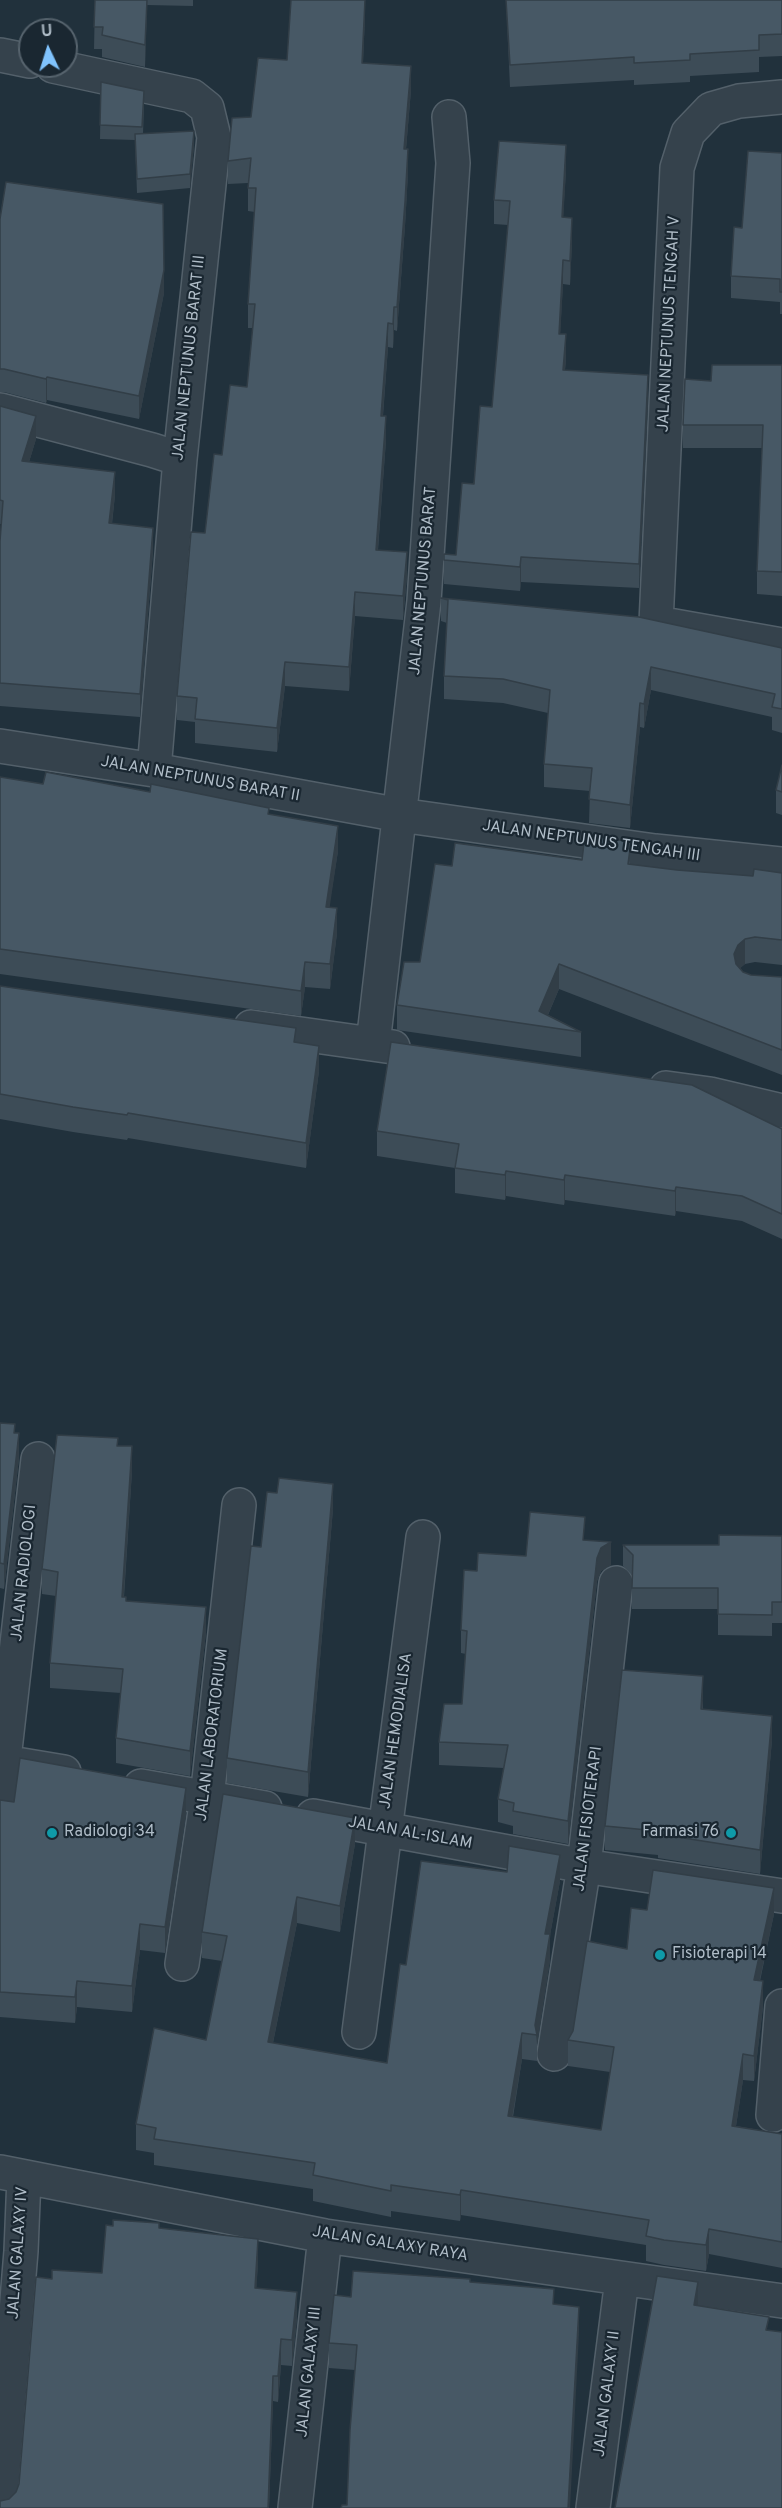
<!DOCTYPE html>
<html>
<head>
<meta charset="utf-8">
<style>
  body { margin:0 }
  #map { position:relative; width:782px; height:2508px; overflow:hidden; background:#21313c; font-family:Overpass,sans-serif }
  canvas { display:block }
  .north { position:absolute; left:18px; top:18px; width:60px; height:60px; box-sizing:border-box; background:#1a2731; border:2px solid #56636d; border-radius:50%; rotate:356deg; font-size:16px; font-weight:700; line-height:24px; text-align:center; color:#b0bdc8 }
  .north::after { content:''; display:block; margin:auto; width:21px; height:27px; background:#80c3fd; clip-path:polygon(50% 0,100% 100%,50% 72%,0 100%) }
</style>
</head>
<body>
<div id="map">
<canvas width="782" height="2508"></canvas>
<div class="north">U</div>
</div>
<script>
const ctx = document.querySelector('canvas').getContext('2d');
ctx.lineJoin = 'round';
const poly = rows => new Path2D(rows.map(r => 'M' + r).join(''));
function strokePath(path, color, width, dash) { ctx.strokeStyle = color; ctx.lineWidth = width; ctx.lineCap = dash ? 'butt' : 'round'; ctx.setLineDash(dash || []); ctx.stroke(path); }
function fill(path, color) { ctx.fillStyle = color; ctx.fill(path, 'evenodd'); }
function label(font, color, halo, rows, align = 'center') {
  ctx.font = font + ' Overpass,sans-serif'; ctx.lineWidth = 4.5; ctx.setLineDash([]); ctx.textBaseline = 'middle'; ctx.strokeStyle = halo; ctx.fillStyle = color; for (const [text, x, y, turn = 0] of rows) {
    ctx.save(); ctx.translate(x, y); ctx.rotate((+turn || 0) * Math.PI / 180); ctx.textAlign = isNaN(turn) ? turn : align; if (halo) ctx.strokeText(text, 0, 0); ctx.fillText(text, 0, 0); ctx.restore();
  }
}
const street = poly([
  [0,55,30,61],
  [53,66,192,96,207,108,214,137,180,459,154,770],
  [0,410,152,450,180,459],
  [656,623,677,168,688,133,711,109,739,101,782,97],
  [663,624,782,645],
  [0,746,154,770,400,815,655,851,782,864],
  [251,1027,393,1047],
  [373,1044,424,601,453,163,449,117],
  [666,1088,710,1094,782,1111],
  [4,1762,64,1772],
  [141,1786,265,1808],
  [0,1794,38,1459],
  [313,1816,584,1866,782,1896],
  [182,1964,207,1798,239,1505],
  [359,2032,423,1537],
  [554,2054,584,1866,616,1583],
  [773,2115,782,2006],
  [0,2172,325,2236,782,2301],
  [0,2508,21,2251,24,2177],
  [295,2508,325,2236],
  [593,2508,622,2279]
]);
strokePath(street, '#53606a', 36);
strokePath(street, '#35424c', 33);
fill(poly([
  [95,0,193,0,193,6,147,5,145,67,102,57,102,49,94,49],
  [506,0,782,0,782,56,759,57,759,72,690,76,690,82,634,85,634,80,510,87],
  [365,16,363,63,411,90,406,149,408,173,405,226,397,331,394,330,393,348,388,347,383,416,386,440,378,550,407,576,403,620,355,616,349,691,285,686,277,752,195,743,195,722,177,720,177,696,205,533,222,455,247,387,253,328,248,328,248,304,255,212,248,211,248,183,228,184,228,161,251,117,287,60],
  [101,82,144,105,143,134,194,145,190,188,137,193,135,140,100,139],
  [782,153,782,314,780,314,780,302,731,298,731,276,742,228],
  [566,170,563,218,572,242,570,285,563,284,560,334,566,358,565,370,648,400,639,588,521,582,520,591,444,584,444,554,456,555,492,407,508,225,494,224,494,200],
  [0,219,164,293,139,419,47,400,46,403,4,392,0,392],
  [782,365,782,596,757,594,757,571,762,448,683,448,683,425,711,381],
  [0,406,36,439,29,462,115,495,112,524,153,551,140,717,0,706,0,541,1,524,0,524],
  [441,598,782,648,782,733,772,730,772,717,651,690,644,728,640,727,630,828,589,823,590,791,544,787,544,764,548,713,503,703,444,699,444,676,447,623,441,621],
  [782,765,782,815,776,813,776,790],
  [0,777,43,784,269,814,338,851,329,907,337,933,330,989,305,987,301,1016,0,974],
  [626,848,630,864,677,870,753,876,782,873,782,965,755,962,745,964,740,968,743,972,751,975,782,977,782,1075,559,989,548,1015,581,1032,581,1057,397,1030,397,1005,420,962,452,866,582,860],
  [0,986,296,1042,319,1071,306,1168,128,1138,127,1140,73,1132,0,1119],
  [782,1129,782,1239,742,1221,676,1211,675,1216,565,1200,564,1205,506,1196,505,1200,455,1193,455,1168,377,1156,377,1131],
  [0,1423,15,1433,19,1458,4,1589,0,1588],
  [118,1446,132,1471,124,1597,126,1601,206,1632,190,1776,116,1763,116,1738,121,1693,50,1688,50,1663,56,1596,42,1594,42,1569],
  [333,1509,308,1797,227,1783,227,1758,261,1547],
  [782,1536,782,1623,772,1623,772,1636,718,1635,718,1609,632,1609,632,1575,623,1566,623,1545,719,1545],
  [585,1540,611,1565,601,1571,597,1581,568,1844,513,1834,513,1826,498,1822,498,1799,504,1768,439,1765,439,1742,462,1704,466,1654,461,1653,461,1630,477,1571,526,1556],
  [703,1700,703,1709,772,1740,760,1874,658,1858,658,1855,605,1850,605,1826],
  [0,1800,14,1802,186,1814,165,1953,140,1950,132,2012,77,2007,75,2023,0,2017],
  [355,1844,340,1932,297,1923,273,2043,387,2063,406,1965,560,1881,550,1935,550,1960,537,2044,537,2061,522,2059,513,2117,601,2130,610,2072,568,2066,568,2040,627,1949,647,1910,774,1914,760,1981,763,2007,754,2081,743,2080,736,2126,782,2134,782,2268,709,2254,706,2271,664,2265,646,2261,646,2245,461,2215,460,2221,391,2211,391,2217,313,2201,313,2189,154,2165,154,2153,136,2150,136,2124,206,2040,222,1961,202,1958,202,1932],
  [159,2228,258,2264,256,2288,297,2318,292,2366,281,2365,278,2402,273,2401,269,2508,0,2508,16,2492,19,2484,52,2279,102,2273],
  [470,2282,554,2304,579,2333,347,2505,355,2370,329,2368,329,2343,351,2297]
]), '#3d4c57');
fill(poly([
  [147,0,145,67,145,45],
  [365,0,365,16,362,86,362,63],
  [411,66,411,90,404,173,404,149],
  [194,131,194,145,190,188,190,174],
  [566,145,566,170,562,242,562,217],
  [408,149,408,173,405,226,397,331,397,307],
  [572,218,572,242,570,285,570,261],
  [563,260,563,284,559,358,559,334],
  [164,270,164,293,139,419,139,396],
  [394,307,394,330,393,348,393,324],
  [388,323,388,347,381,439,381,416],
  [566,334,566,358,563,394,563,370],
  [648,375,648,400,639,588,639,564],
  [47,377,47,400,46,403,46,379],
  [36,416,36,439,22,485,22,461],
  [386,416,386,440,376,574,376,550],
  [115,472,115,495,109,547,109,523],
  [153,528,153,551,140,717,140,694],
  [407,552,407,576,403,620,403,596],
  [521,557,521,582,520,591,520,567],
  [355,592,355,616,349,691,349,667],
  [285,662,285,686,277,752,277,728],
  [651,667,651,690,644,728,644,704],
  [640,703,640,727,630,828,630,805],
  [338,826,338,851,326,932,326,907],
  [337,908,337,933,330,989,330,964],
  [745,939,745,964,738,970,734,978,734,954,738,945],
  [305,962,305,987,301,1016,301,991],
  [559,964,559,989,543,1026,539,1011],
  [319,1046,319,1071,306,1168,306,1143],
  [506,1171,506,1196,505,1200,505,1175],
  [565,1175,565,1200,564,1205,564,1180],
  [676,1187,676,1211,675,1216,675,1191],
  [19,1433,19,1458,4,1589,4,1564],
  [132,1446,132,1471,122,1622,122,1597],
  [333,1484,333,1509,308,1797,308,1772],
  [611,1542,611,1565,601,1571,597,1581,568,1844,568,1821,597,1558,601,1548],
  [206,1607,206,1632,190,1776,190,1751],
  [703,1676,703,1700,701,1733,701,1709],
  [772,1716,772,1740,760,1874,760,1850],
  [186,1788,186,1814,165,1953,165,1927],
  [355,1818,355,1844,340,1932,340,1906],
  [560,1855,560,1881,550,1935,550,1960,537,2044,535,2025,545,1934],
  [774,1888,774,1914,754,2006,754,1980],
  [297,1897,297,1923,268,2067,268,2042],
  [140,1924,140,1950,132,2012,132,1986],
  [77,1981,77,2007,75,2023,75,1997],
  [763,1981,763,2007,754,2081,754,2056],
  [522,2033,522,2059,508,2142,508,2116],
  [743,2054,743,2080,732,2152,732,2126],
  [461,2190,461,2215,460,2221,460,2195],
  [709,2229,709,2254,706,2271,706,2245],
  [258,2239,258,2264,255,2314,255,2288],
  [698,2282,698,2308,694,2305],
  [297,2292,297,2318,292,2366,292,2340],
  [579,2307,579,2333,570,2508,568,2508],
  [281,2339,281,2365,278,2402,278,2376],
  [273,2376,273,2401,269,2508,268,2508]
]), '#323e47');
const building = poly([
  [95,0,147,0,145,45,102,35,103,27,94,27,95,0],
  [291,0,365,0,362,63,411,66,404,149,408,149,405,202,397,307,394,307,393,324,388,323,381,416,386,416,376,550,407,552,403,596,355,592,349,667,285,662,277,728,195,719,197,698,177,696,191,532,205,533,214,454,222,455,230,385,247,387,255,304,248,304,256,188,248,188,251,158,228,161,232,118,251,117,258,58,287,60,291,0],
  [506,0,782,0,782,34,759,35,759,50,690,54,690,60,634,63,634,57,510,65,506,0],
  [101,82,144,91,142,127,100,125,101,82],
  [194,131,190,174,137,179,135,134,194,131],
  [499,141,566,145,562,217,572,218,570,261,563,260,559,334,566,334,563,370,648,375,639,564,521,557,520,567,444,560,444,554,456,555,462,483,474,484,480,406,492,407,510,201,494,200,499,141],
  [748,151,782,153,782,292,780,292,780,279,731,276,734,227,742,228,748,151],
  [6,182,163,204,164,270,139,396,47,377,46,379,4,369,0,369,0,219,6,182],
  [712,365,782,365,782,572,757,571,763,425,683,425,685,379,711,381,712,365],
  [0,406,36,416,22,461,115,472,109,523,153,528,140,694,0,683,0,541,3,501,0,500,0,406],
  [441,598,639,617,782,648,782,709,772,707,775,694,651,667,644,704,640,703,630,805,589,799,592,768,544,764,550,690,503,679,444,676,448,600,441,598],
  [782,765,782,792,776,790,782,765],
  [46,772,150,792,151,784,269,808,268,814,338,826,326,907,337,908,330,964,305,962,301,991,0,949,0,777,43,784,46,772],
  [585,835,626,841,625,848,630,849,628,864,677,870,753,876,754,869,782,873,782,940,755,937,745,939,738,945,734,954,736,964,743,972,751,975,782,977,782,1050,559,964,539,1011,581,1032,397,1005,404,962,420,962,435,864,452,866,455,843,582,860,585,835],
  [0,986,296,1028,294,1042,319,1046,306,1143,128,1113,127,1115,73,1107,0,1094,0,986],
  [391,1042,692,1085,782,1129,782,1214,742,1196,676,1187,675,1191,565,1175,564,1180,506,1171,505,1175,455,1168,459,1144,377,1131,391,1042],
  [0,1423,15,1424,14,1433,19,1433,4,1564,0,1563,0,1423],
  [57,1435,118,1438,117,1446,132,1446,122,1597,126,1597,126,1601,206,1607,190,1751,116,1738,123,1669,50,1663,58,1572,42,1569,57,1435],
  [279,1478,333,1484,308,1772,227,1758,251,1546,261,1547,267,1492,277,1493,279,1478],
  [530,1512,585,1517,583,1540,611,1542,601,1548,597,1558,568,1821,513,1811,514,1803,498,1799,508,1745,439,1742,444,1704,462,1704,467,1631,461,1630,464,1570,477,1571,478,1553,526,1556,530,1512],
  [719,1535,782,1536,782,1602,772,1602,772,1615,718,1614,718,1588,632,1588,633,1555,623,1545,719,1545,719,1535],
  [622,1670,703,1676,701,1709,772,1716,760,1850,658,1834,658,1831,605,1826,622,1670],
  [20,1758,186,1788,165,1927,140,1924,132,1986,77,1981,75,1997,0,1992,0,1800,14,1802,20,1758],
  [223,1794,355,1818,340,1906,297,1897,268,2042,387,2063,400,1964,406,1965,421,1861,507,1872,509,1846,560,1855,545,1934,550,1934,535,2025,537,2035,522,2033,508,2116,601,2130,614,2047,568,2040,573,2031,587,1941,627,1949,631,1908,647,1910,653,1870,774,1888,754,1980,763,1981,754,2056,743,2054,732,2126,782,2134,782,2242,709,2229,706,2245,664,2240,646,2236,649,2220,461,2190,460,2195,391,2185,391,2191,313,2175,315,2163,154,2139,156,2128,136,2124,154,2028,206,2040,227,1936,202,1932,223,1794],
  [113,2220,159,2223,159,2228,258,2239,255,2288,297,2292,292,2340,281,2339,278,2376,273,2376,268,2508,0,2508,0,2501,9,2499,16,2492,19,2484,36,2277,52,2279,52,2270,102,2273,106,2225,113,2226,113,2220],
  [353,2271,470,2279,470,2282,554,2289,553,2304,579,2307,568,2508,341,2508,342,2505,347,2505,350,2430,357,2345,329,2343,334,2295,351,2297,353,2271],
  [657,2276,698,2282,694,2305,769,2317,766,2330,782,2332,782,2508,615,2508,657,2276]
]);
fill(building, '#475865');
strokePath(building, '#323e47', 1.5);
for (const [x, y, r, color] of [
  [52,1833,6,"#0f9aa8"],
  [731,1833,6,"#0f9aa8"],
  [660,1955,6,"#0f9aa8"]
]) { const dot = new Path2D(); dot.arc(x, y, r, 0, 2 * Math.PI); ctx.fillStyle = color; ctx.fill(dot); strokePath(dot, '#1a2731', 2); }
label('16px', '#b0bdc8', '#1a2731', [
  ["JALAN NEPTUNUS TENGAH V",670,324,-87],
  ["JALAN NEPTUNUS BARAT III",190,358,-84],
  ["JALAN NEPTUNUS BARAT",424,581,-85],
  ["JALAN NEPTUNUS BARAT II",200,780,10],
  ["JALAN NEPTUNUS TENGAH III",591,842,8],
  ["JALAN RADIOLOGI",25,1573,-84],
  ["JALAN HEMODIALISA",397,1731,-82],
  ["JALAN LABORATORIUM",213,1735,-83],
  ["JALAN FISIOTERAPI",589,1819,-83],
  ["JALAN AL-ISLAM",410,1834,10],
  ["JALAN GALAXY RAYA",390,2245,9],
  ["JALAN GALAXY IV",19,2253,-86],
  ["JALAN GALAXY III",310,2372,-84],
  ["JALAN GALAXY II",608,2394,-83]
]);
label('16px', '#b0bdc8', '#1a2731', [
  ["Radiologi 34",64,1833],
  ["Farmasi 76",719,1833,"right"],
  ["Fisioterapi 14",672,1955]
], 'left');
</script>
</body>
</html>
